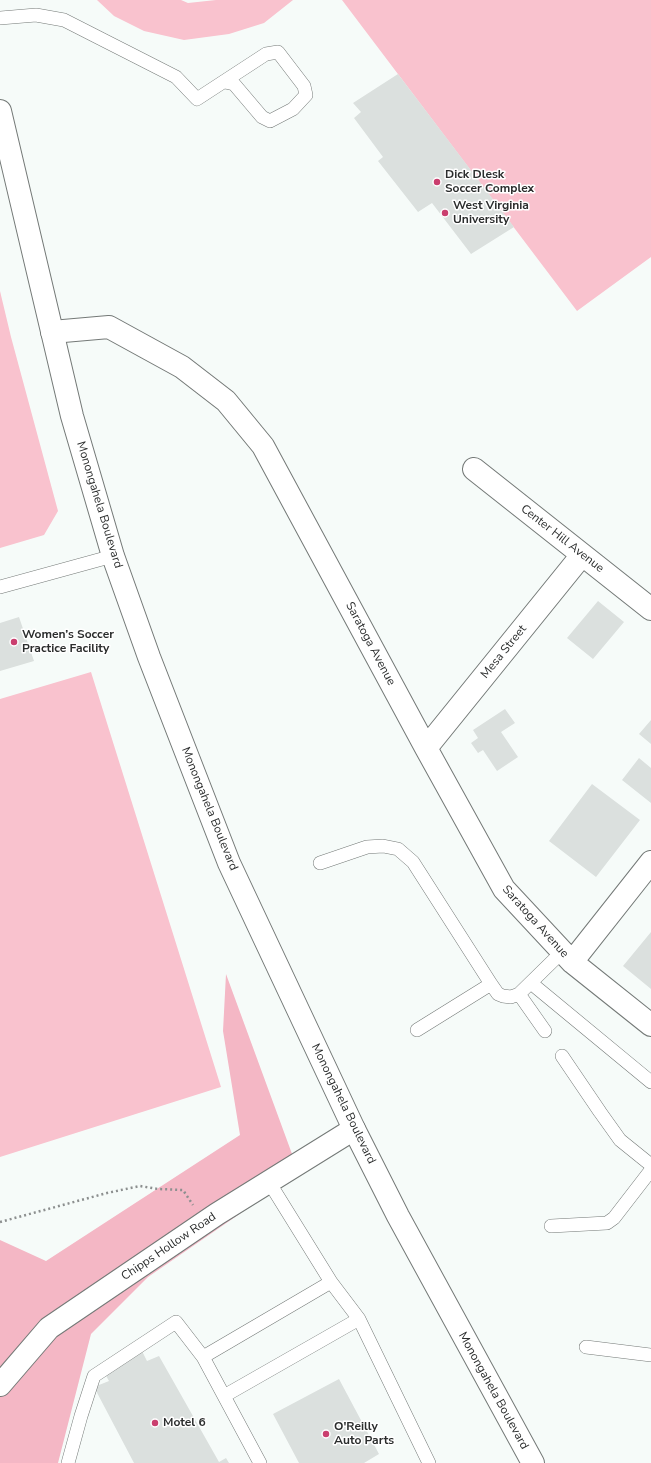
<!DOCTYPE html>
<html>
<head>
<meta charset="utf-8">
<style>
  body { margin:0 }
  canvas { display:block; background:#f6fbf9 }
</style>
</head>
<body>
<canvas width="651" height="1463"></canvas>
<script>
const ctx = document.querySelector('canvas').getContext('2d');
ctx.lineJoin = 'round';
function fill(path, color) { ctx.fillStyle = color; ctx.fill(path, 'evenodd'); }
const poly = rows => new Path2D(rows.map(r => 'M' + r).join(''));
function strokePath(path, color, width, dash) { ctx.strokeStyle = color; ctx.lineWidth = width; ctx.lineCap = dash ? 'butt' : 'round'; ctx.setLineDash(dash || []); ctx.stroke(path); }
function label(font, color, halo, rows, align = 'center') {
  ctx.font = font + ' "Nunito Sans",sans-serif'; ctx.lineWidth = 3; ctx.setLineDash([]); ctx.textBaseline = 'middle'; ctx.strokeStyle = halo; ctx.fillStyle = color; for (const [text, x, y, turn = 0] of rows) {
    ctx.save(); ctx.translate(x, y); ctx.rotate((+turn || 0) * Math.PI / 180); ctx.textAlign = isNaN(turn) ? turn : align; if (halo) ctx.strokeText(text, 0, 0); ctx.fillText(text, 0, 0); ctx.restore();
  }
}
fill(poly([
  [97,0,181,0,188,3,216,0,293,0,264,23,229,34,184,40,144,31,114,16],
  [342,0,651,0,651,257,577,311],
  [0,291,11,337,58,511,44,535,0,548],
  [91,672,221,1087,0,1157,0,699]
]), '#f9c2ce');
fill(poly([
  [226,974,299,1173,148,1277,91,1334,58,1463,0,1463,0,1240,46,1261,240,1135,223,1031]
]), '#f4b7c5');
fill(poly([
  [398,74,514,227,471,254,432,203,418,212,378,161,383,157,354,118,361,112,353,103],
  [598,601,624,622,593,659,567,638],
  [19,617,34,661,0,671,0,623],
  [505,709,515,723,501,732,518,757,497,771,483,750,478,753,471,743,478,738,473,730],
  [651,720,651,744,639,734],
  [639,758,651,768,651,803,622,780],
  [592,784,640,820,596,877,549,841],
  [651,932,651,989,623,966],
  [142,1351,147,1361,159,1356,219,1462,226,1458,229,1463,134,1463,94,1387,109,1381,105,1374],
  [339,1379,379,1454,364,1463,299,1463,273,1414]
]), '#dbe0de');
const lane = poly([
  [0,18,36,15,64,20,176,77,197,99,266,54,278,52,304,86,306,95,293,109,270,121,262,117,234,84,225,82],
  [0,587,113,556],
  [320,863,367,847,383,846,398,849,413,862,491,984,498,994,503,996,511,997,519,994,562,952],
  [531,983,651,1082],
  [519,994,545,1031],
  [417,1030,491,984],
  [562,1056,600,1112,620,1140,651,1165],
  [551,1226,607,1223,614,1218,651,1170],
  [331,1282,359,1319,429,1463],
  [586,1347,651,1355],
  [203,1357,331,1282,269,1182],
  [224,1396,359,1319],
  [68,1463,81,1416,94,1376,176,1322,203,1357,260,1463]
]);
const street = poly([
  [52,332,109,327,182,367,226,401,263,446,426,748,504,889,572,962,651,1025],
  [474,469,651,609],
  [426,748,582,555],
  [572,962,651,862],
  [0,1385,49,1328,217,1214,354,1129]
]);
const primary = poly([
  [0,111,72,416,113,556,149,657,229,863,354,1129,398,1216,533,1463]
]);
strokePath(lane, '#747977', 14);
strokePath(street, '#747977', 24);
strokePath(primary, '#747977', 24);
strokePath(poly([
  [0,1222,107,1193,140,1186,158,1189,183,1190,193,1205]
]), '#8c8f8f', 2.5, [2, 3]);
strokePath(lane, '#fff', 13);
strokePath(street, '#fff', 22);
strokePath(primary, '#fff', 22);
for (const [x, y, r, color] of [
  [437,182,4,"#ca3e6e"],
  [445,213,4,"#ca3e6e"],
  [14,642,4,"#ca3e6e"],
  [155,1423,4,"#ca3e6e"],
  [326,1434,4,"#ca3e6e"]
]) { const dot = new Path2D(); dot.arc(x, y, r, 0, 2 * Math.PI); ctx.fillStyle = color; ctx.fill(dot); strokePath(dot, '#fff', 1.5); }
label('bold 12px', '#2b2d2d', '#fff', [
  ["Dick Dlesk",445,175],
  ["Soccer Complex",445,189],
  ["West Virginia",453,206],
  ["University",453,220],
  ["Women’s Soccer",22,635],
  ["Practice Facility",22,649],
  ["Motel 6",163,1423],
  ["O'Reilly",334,1427],
  ["Auto Parts",334,1441]
], 'left');
label('12px', '#2b2d2d', '#fff', [
  ["Monongahela Boulevard",99,505,73],
  ["Center Hill Avenue",562,539,38],
  ["Saratoga Avenue",370,644,62],
  ["Mesa Street",504,652,-51],
  ["Monongahela Boulevard",209,809,68],
  ["Saratoga Avenue",535,922,48],
  ["Monongahela Boulevard",343,1104,64],
  ["Chipps Hollow Road",169,1247,-34],
  ["Monongahela Boulevard",493,1391,61]
]);
</script>
</body>
</html>
